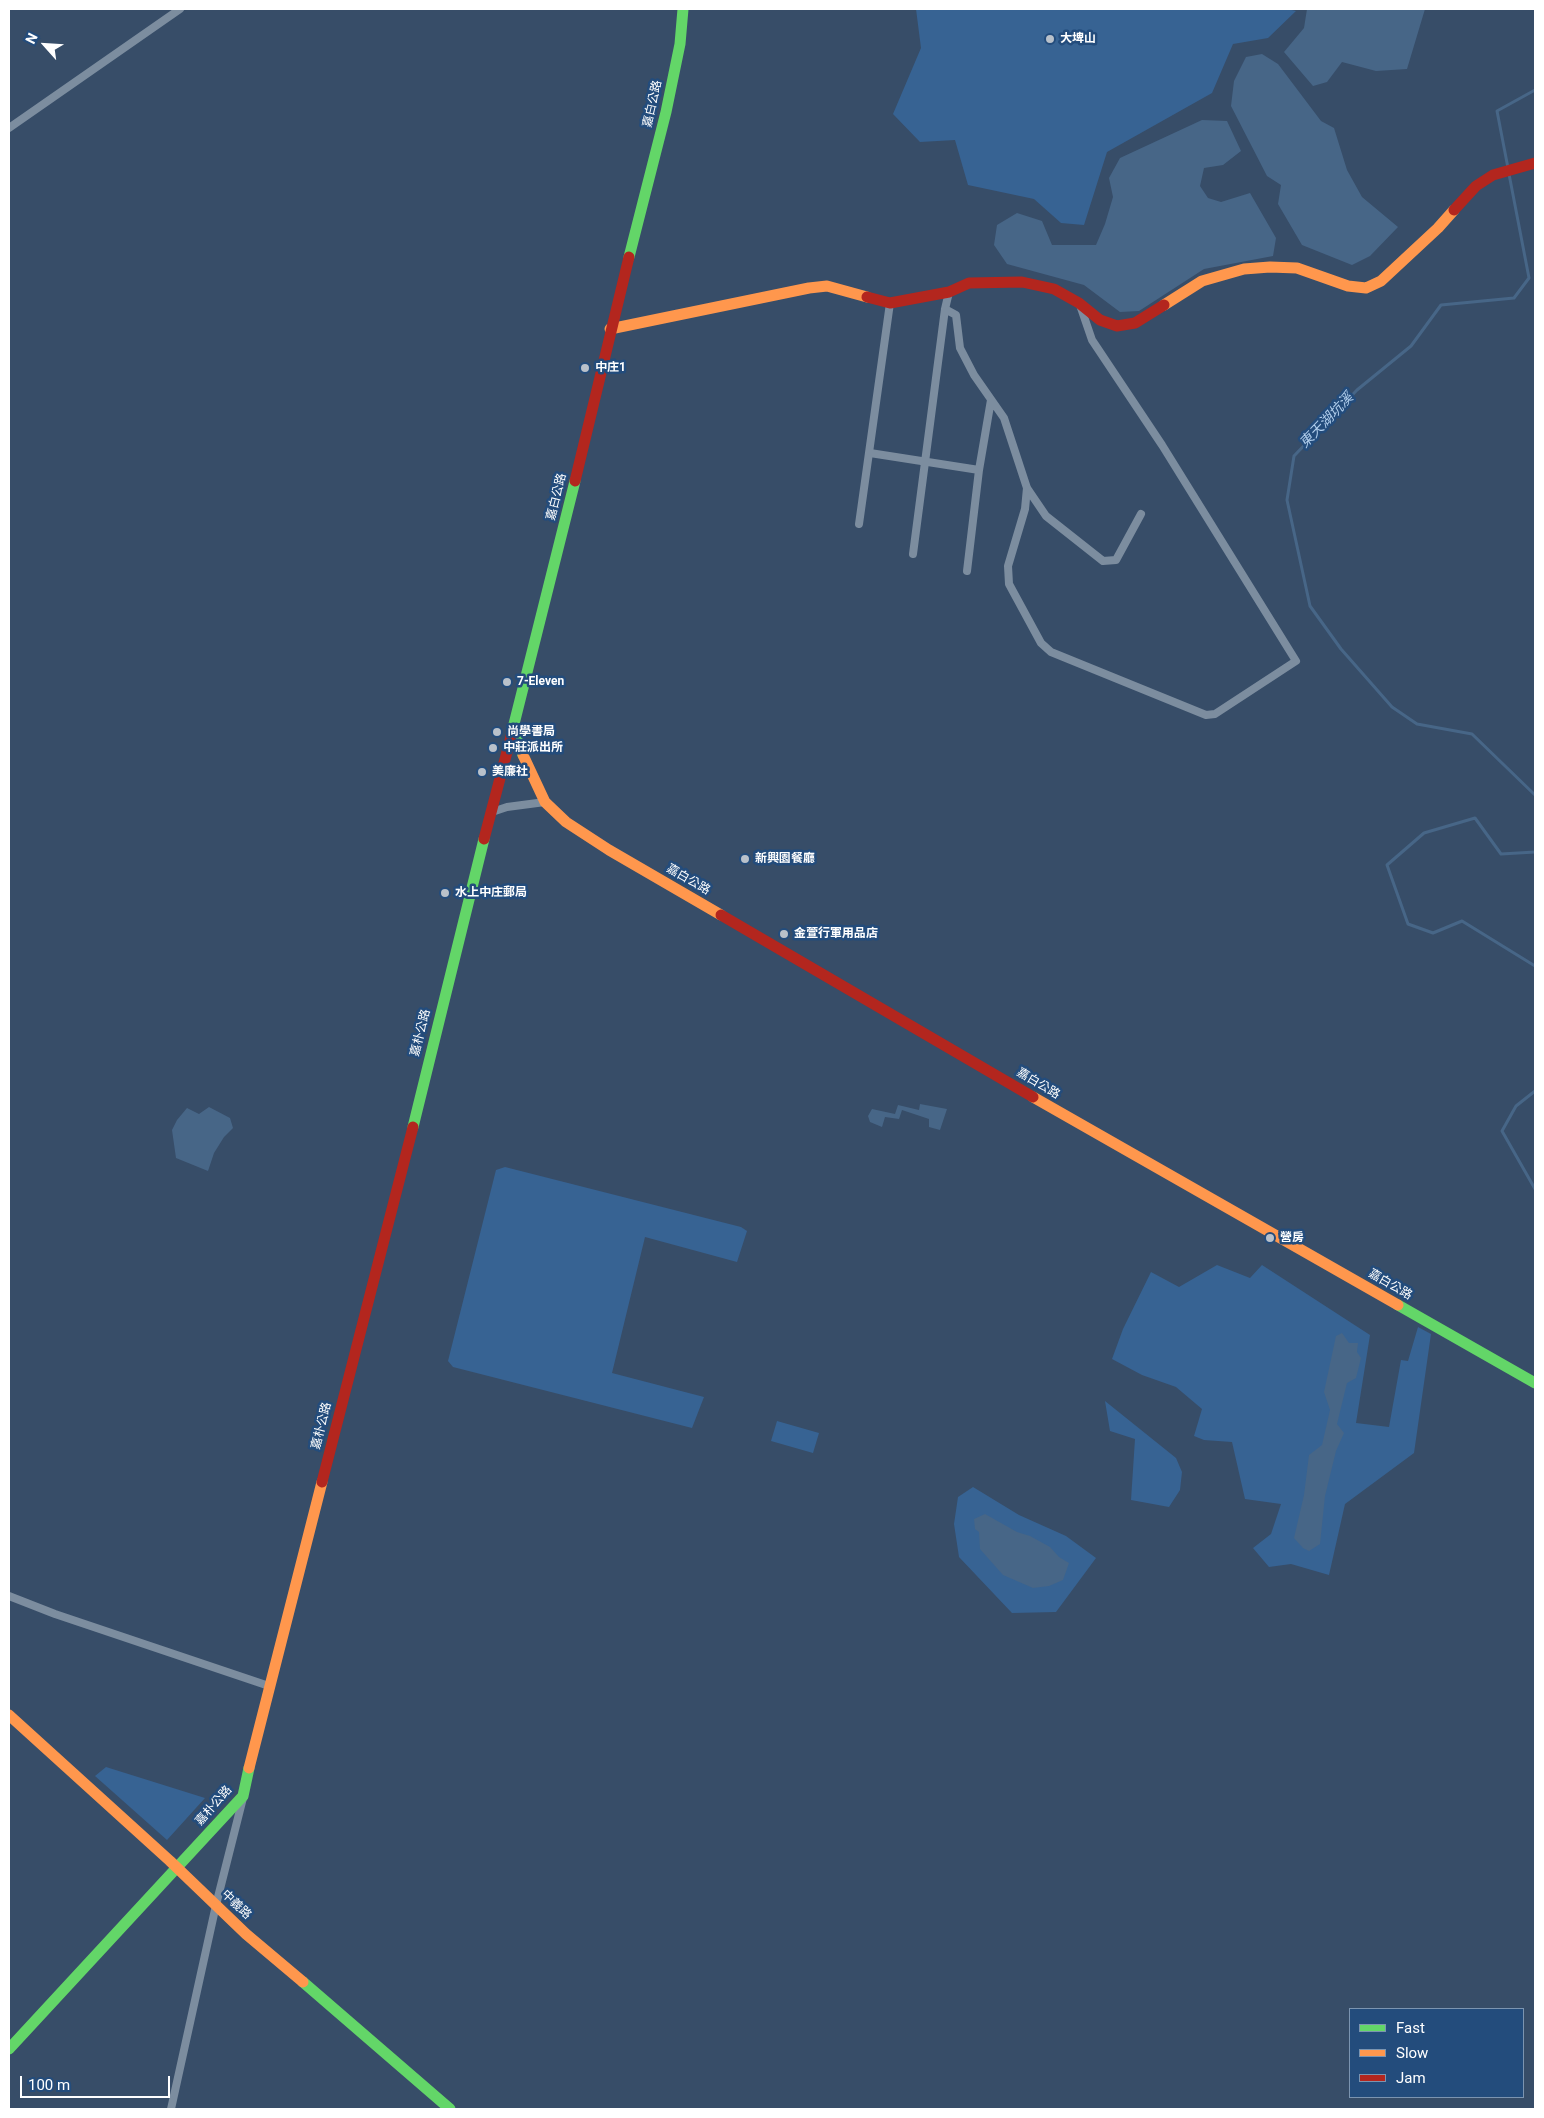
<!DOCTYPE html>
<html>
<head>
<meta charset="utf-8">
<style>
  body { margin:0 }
  #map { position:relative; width:1544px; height:2118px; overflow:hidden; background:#374d68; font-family:Roboto,sans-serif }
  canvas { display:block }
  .frame { position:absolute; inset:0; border:10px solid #fff; pointer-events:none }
  .legend { position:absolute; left:1349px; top:2008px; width:175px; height:90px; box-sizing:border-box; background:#234c7c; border:1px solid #7b94b0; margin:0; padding:6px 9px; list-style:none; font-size:15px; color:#fff }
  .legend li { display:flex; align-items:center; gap:10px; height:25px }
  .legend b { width:25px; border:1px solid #7b94b0 }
  .north { position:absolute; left:20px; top:20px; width:50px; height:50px; -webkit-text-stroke:4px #234c7c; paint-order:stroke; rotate:296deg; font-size:14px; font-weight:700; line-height:20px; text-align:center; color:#fff }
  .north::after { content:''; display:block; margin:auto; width:18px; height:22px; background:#fff; clip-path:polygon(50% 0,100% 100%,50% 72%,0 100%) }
  .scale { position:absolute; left:20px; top:2076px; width:150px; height:22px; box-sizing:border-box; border:2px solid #fff; border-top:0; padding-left:6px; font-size:15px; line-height:18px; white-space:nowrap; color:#fff; -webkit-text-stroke:4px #234c7c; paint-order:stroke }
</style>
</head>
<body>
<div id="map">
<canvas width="1544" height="2118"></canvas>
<div class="frame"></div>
<ul class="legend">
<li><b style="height:6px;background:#63d668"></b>Fast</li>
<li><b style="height:6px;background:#ff974d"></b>Slow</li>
<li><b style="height:6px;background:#b3261e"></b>Jam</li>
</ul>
<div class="north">N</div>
<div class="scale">100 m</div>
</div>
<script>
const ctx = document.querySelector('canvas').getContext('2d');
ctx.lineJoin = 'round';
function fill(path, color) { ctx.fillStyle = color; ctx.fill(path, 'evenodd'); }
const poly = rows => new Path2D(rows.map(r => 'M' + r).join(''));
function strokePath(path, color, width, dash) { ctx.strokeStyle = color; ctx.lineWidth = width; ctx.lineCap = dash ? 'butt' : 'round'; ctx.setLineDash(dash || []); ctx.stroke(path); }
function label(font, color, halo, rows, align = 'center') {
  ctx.font = font + ' Roboto,"Noto Sans TC",sans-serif'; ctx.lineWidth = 5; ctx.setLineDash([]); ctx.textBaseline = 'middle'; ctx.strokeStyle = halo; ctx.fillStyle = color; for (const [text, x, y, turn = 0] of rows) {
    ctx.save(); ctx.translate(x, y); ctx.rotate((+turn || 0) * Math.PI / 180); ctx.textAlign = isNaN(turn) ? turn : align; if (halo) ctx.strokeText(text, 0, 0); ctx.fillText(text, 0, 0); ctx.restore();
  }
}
fill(poly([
  [916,9,1287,9,1296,11,1268,38,1233,44,1212,93,1107,152,1084,225,1061,223,1034,199,968,185,955,140,920,142,893,114,921,48],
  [505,1167,741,1227,747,1231,737,1262,645,1237,612,1373,704,1397,692,1428,453,1367,448,1361,496,1170],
  [1217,1265,1250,1278,1262,1265,1370,1335,1356,1423,1389,1427,1401,1360,1408,1361,1418,1327,1431,1334,1414,1453,1345,1504,1329,1575,1291,1564,1269,1567,1253,1548,1271,1534,1281,1504,1245,1499,1232,1442,1204,1440,1194,1436,1202,1409,1176,1387,1142,1375,1112,1359,1123,1329,1151,1272,1179,1287],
  [1105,1401,1176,1458,1182,1472,1180,1490,1169,1507,1131,1500,1135,1439,1110,1431],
  [777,1421,819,1433,813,1453,771,1441],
  [973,1487,1019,1515,1066,1536,1096,1558,1056,1612,1012,1613,959,1557,954,1524,958,1497],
  [106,1767,205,1798,167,1840,95,1776]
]), '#376393');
fill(poly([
  [1307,9,1425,9,1407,69,1376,71,1342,62,1327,82,1313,86,1284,52,1304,28],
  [1262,54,1278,64,1321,121,1334,128,1347,170,1362,197,1398,227,1370,256,1352,265,1302,245,1278,204,1281,185,1267,176,1231,106,1234,81,1246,57],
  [1202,120,1227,121,1241,151,1223,165,1204,168,1200,186,1208,198,1221,202,1250,193,1276,238,1273,256,1204,269,1139,311,1120,312,1084,285,1007,264,994,245,997,225,1017,213,1042,221,1052,245,1096,245,1105,224,1113,197,1109,178,1120,158],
  [920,1104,947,1109,940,1130,929,1127,929,1119,902,1110,899,1119,885,1117,882,1127,870,1122,868,1116,872,1109,895,1114,898,1105,919,1110],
  [209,1107,230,1118,233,1128,224,1137,214,1153,208,1171,176,1158,172,1130,177,1120,187,1108,199,1114],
  [1342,1333,1349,1343,1358,1343,1357,1352,1361,1358,1356,1378,1347,1383,1337,1424,1344,1433,1336,1451,1325,1496,1320,1544,1309,1551,1303,1548,1294,1538,1304,1495,1309,1455,1322,1445,1330,1410,1324,1392,1336,1336],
  [985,1514,1017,1532,1030,1536,1050,1547,1059,1557,1069,1563,1063,1580,1049,1586,1033,1588,1003,1575,980,1549,979,1532,975,1529,974,1519]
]), '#476687');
strokePath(poly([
  [1508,168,1497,111,1535,90],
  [1509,174,1529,278,1514,298,1441,305,1411,346,1357,390,1294,456,1287,500,1310,606,1341,649,1392,707,1417,724,1472,734,1535,795],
  [1535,852,1501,854,1475,818,1424,833,1387,865,1408,924,1433,933,1462,921,1535,966],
  [1535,1091,1516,1106,1502,1131,1535,1189]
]), '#476687', 3);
strokePath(poly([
  [9,128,180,9],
  [945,309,956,315,960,348,974,375,1004,418,1027,488,1046,516,1103,561,1116,560,1141,514],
  [870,453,979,470],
  [1027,488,1025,509,1008,566,1009,584,1041,643,1051,652,1206,715,1215,714,1296,661,1162,445,1092,340,1080,305],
  [859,524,890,303],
  [913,554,945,309,949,292],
  [967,571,979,470,991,400],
  [492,812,507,807,545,802],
  [9,1596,55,1614,269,1686],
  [171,2109,216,1905,243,1798]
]), '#7c8d9f', 8);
strokePath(poly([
  [629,257,666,112,680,44,683,9],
  [523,755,513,728,575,481],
  [413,1127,484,839],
  [1398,1305,1535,1383],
  [303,1982,450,2109],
  [9,2049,243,1796,249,1768]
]), '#63d668', 11);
strokePath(poly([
  [1164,305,1202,281,1244,269,1270,267,1297,268,1348,286,1366,288,1381,281,1438,228,1454,210],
  [610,329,809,288,827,286,867,297],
  [523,755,545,802,566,822,609,850,721,915],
  [1033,1097,1398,1305],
  [9,1715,170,1861,246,1934,303,1982],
  [249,1768,322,1482]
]), '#ff974d', 11);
strokePath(poly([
  [1454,210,1476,186,1493,175,1535,163],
  [867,297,890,303,949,292,969,283,1022,282,1054,289,1079,303,1100,320,1117,326,1135,323,1164,305],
  [575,481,629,257],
  [484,839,513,729],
  [721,915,1033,1097],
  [322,1482,413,1127]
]), '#b3261e', 11);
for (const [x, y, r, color] of [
  [1050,39,5,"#b9c1ca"],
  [585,368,5,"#b9c1ca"],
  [507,682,5,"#b9c1ca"],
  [497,732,5,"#b9c1ca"],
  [493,748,5,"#b9c1ca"],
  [482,772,5,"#b9c1ca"],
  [745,859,5,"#b9c1ca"],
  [445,893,5,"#b9c1ca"],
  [784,934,5,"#b9c1ca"],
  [1270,1238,5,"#b9c1ca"]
]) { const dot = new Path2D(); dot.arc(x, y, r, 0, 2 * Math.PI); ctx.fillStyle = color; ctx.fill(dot); strokePath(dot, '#234c7c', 2); }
label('bold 12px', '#fff', '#234c7c', [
  ["大埤山",1060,39],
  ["中庄1",595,368],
  ["7-Eleven",517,682],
  ["尚學書局",507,732],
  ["中莊派出所",503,748],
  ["美廉社",492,772],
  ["新興園餐廳",755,859],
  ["水上中庄郵局",455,893],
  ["金萱行軍用品店",794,934],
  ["營房",1280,1238]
], 'left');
label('12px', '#fff', '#234c7c', [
  ["嘉白公路",653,104,-77],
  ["嘉白公路",557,497,-76],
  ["嘉白公路",688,880,30],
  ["嘉朴公路",421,1033,-76],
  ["嘉白公路",1038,1084,31],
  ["嘉白公路",1390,1285,30],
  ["嘉朴公路",322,1426,-76],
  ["嘉朴公路",214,1806,-49],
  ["中義路",236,1905,44]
]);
label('italic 14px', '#b2cfed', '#234c7c', [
  ["東天湖坑溪",1327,421,-46]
]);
</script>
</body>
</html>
